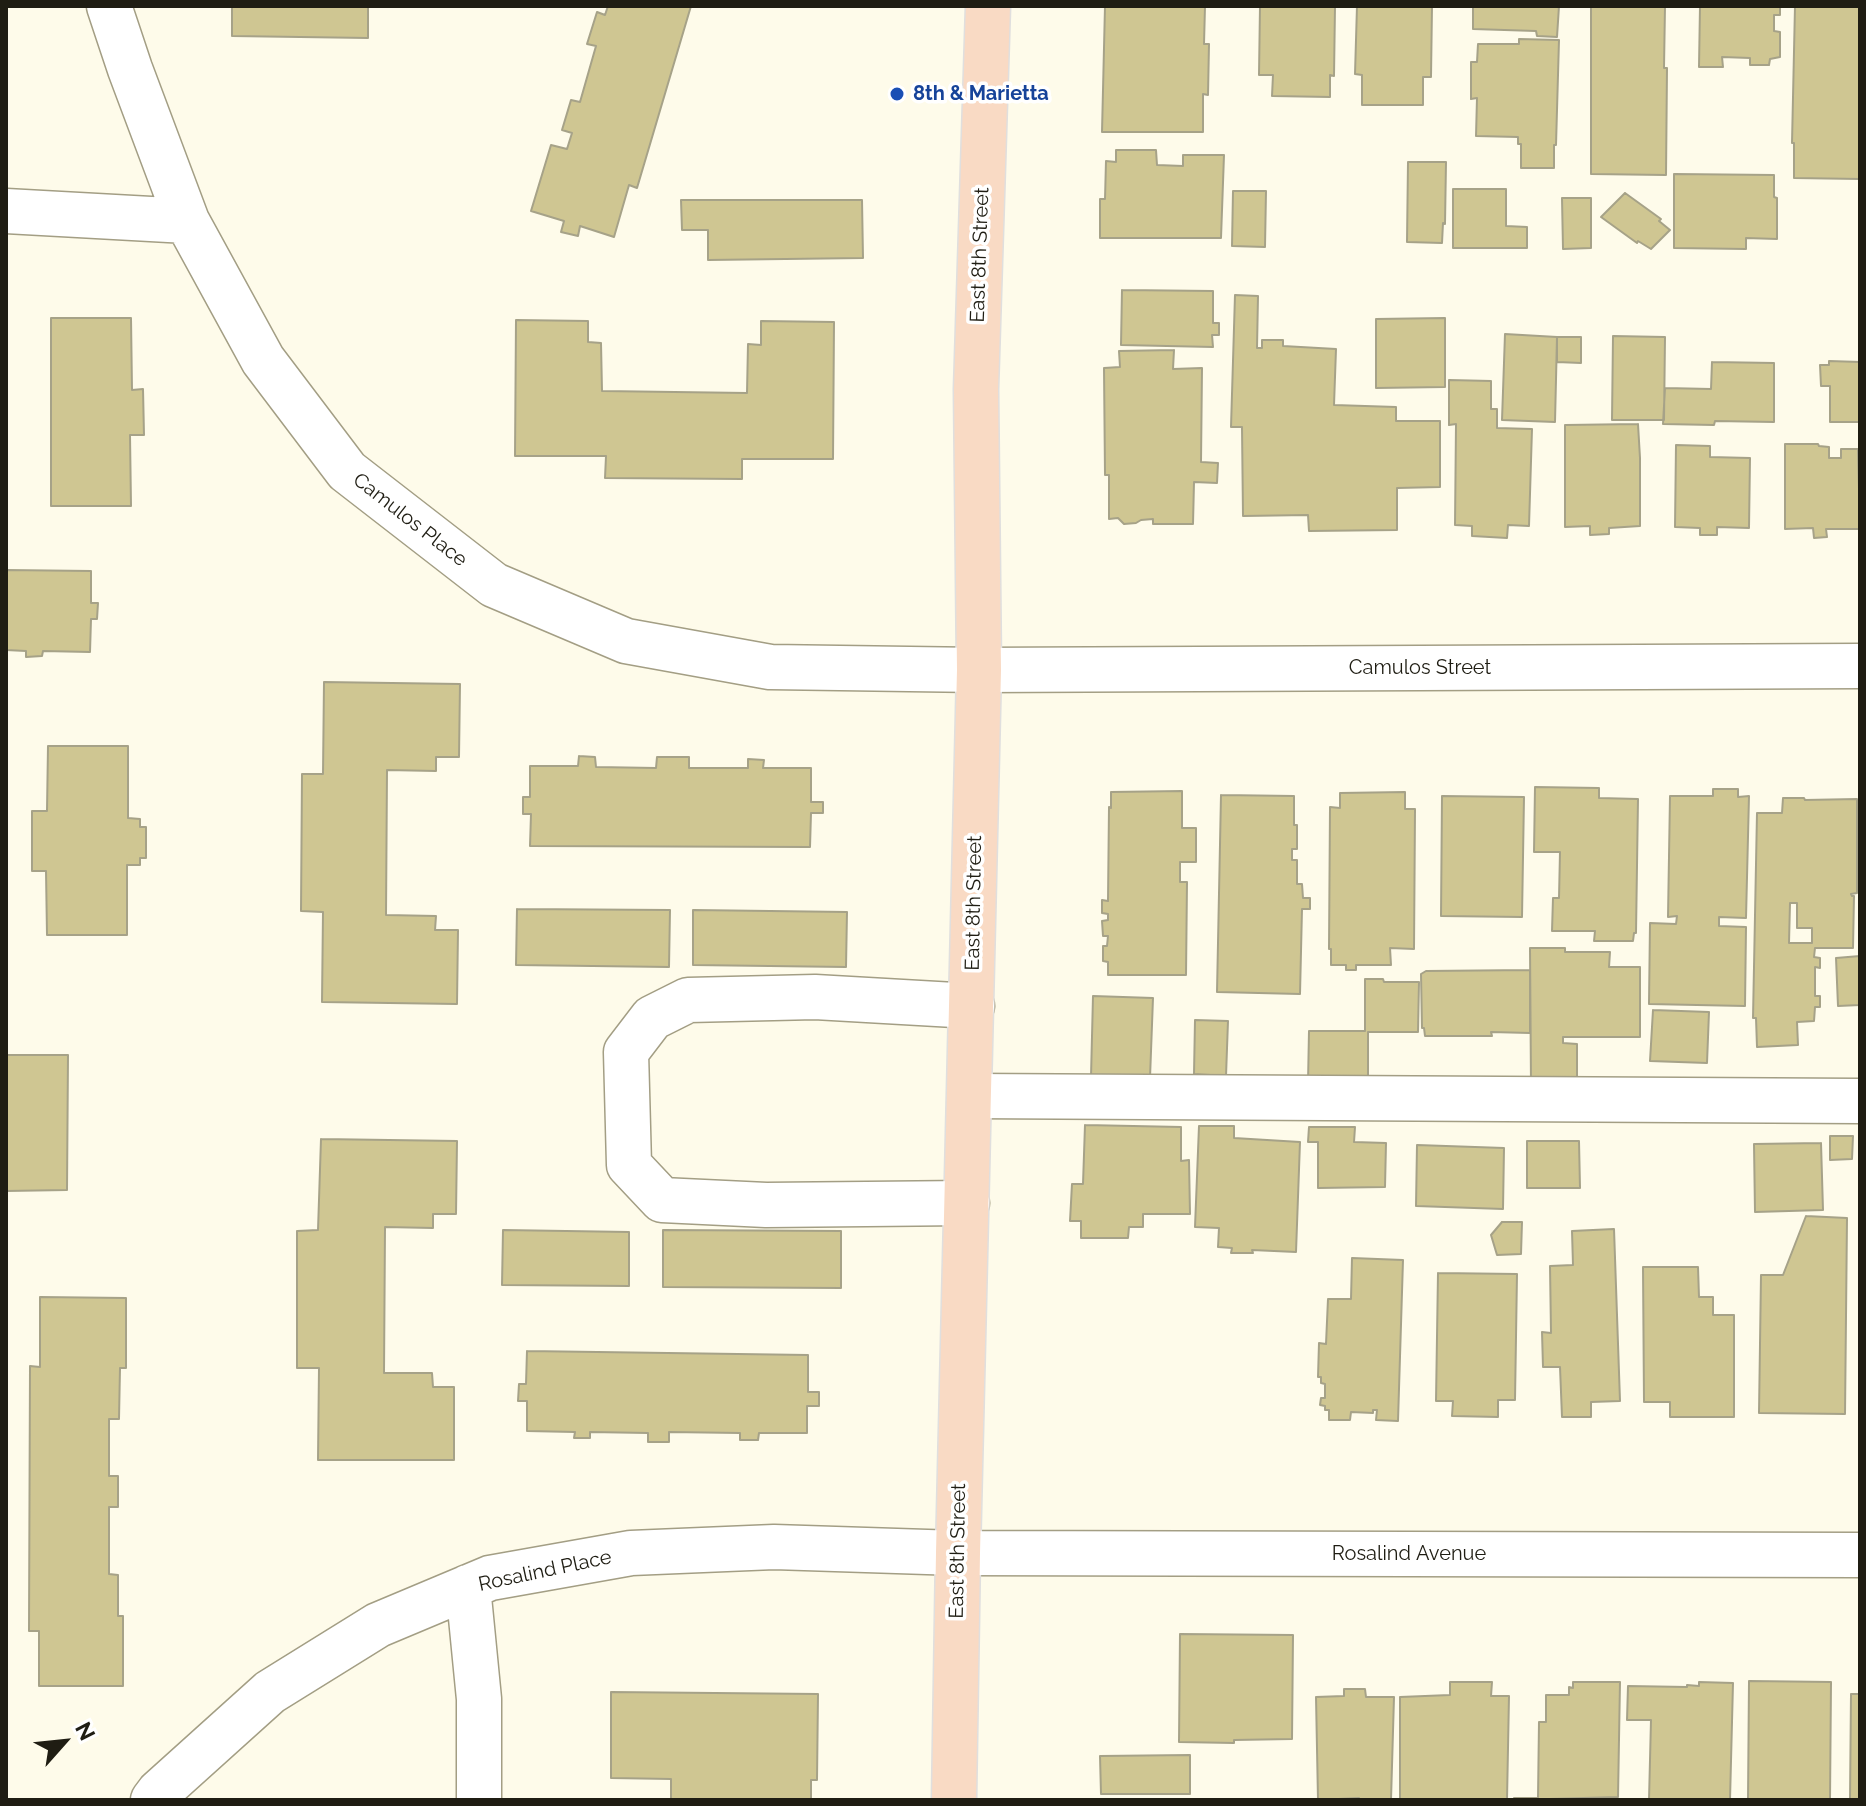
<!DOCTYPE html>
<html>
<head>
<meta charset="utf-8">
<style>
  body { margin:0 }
  #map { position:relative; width:1866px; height:1806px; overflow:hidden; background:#fefbea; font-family:Raleway,sans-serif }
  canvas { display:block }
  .frame { position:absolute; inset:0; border:8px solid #1f1d13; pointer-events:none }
  .north { position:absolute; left:24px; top:1702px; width:80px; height:80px; -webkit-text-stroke:6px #fff; paint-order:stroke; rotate:63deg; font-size:22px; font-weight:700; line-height:32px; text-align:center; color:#1f1d13 }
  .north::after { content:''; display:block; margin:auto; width:28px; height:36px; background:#1f1d13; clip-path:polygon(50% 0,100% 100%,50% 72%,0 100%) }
</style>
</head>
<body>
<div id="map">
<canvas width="1866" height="1806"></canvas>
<div class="frame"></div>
<div class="north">N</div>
</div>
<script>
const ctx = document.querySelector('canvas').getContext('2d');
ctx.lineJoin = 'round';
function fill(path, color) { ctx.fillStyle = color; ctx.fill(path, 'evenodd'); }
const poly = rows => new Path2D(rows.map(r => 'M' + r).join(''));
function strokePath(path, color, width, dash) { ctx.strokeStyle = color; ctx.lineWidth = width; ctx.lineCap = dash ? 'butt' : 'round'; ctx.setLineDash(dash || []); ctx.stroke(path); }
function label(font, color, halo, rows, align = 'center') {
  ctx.font = font + ' Raleway,sans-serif'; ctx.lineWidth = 7; ctx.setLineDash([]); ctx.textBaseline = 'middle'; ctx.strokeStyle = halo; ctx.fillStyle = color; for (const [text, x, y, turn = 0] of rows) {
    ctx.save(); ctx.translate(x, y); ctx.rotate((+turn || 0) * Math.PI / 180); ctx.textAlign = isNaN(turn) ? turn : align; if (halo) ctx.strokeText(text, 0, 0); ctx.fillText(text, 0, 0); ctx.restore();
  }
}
const building = poly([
  [232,6,368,6,368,38,232,36,232,6],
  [608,6,691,6,637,188,629,185,614,237,580,226,578,236,561,232,564,221,531,211,551,145,567,149,572,133,562,130,571,100,580,102,596,46,587,44,597,12,605,15,608,6],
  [1105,6,1205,6,1204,44,1209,44,1208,95,1203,94,1203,132,1102,132,1105,6],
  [1260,6,1335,6,1334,76,1330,75,1330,97,1272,96,1273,75,1259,75,1260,6],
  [1357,6,1432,6,1431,77,1423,77,1423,105,1362,105,1362,75,1355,74,1357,6],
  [1473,6,1559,6,1557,37,1537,36,1536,31,1473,29,1473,6],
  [1591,6,1665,6,1664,68,1667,68,1666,175,1591,174,1591,6],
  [1700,6,1780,6,1780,15,1774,15,1774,31,1780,32,1780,57,1770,59,1769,65,1750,65,1750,58,1722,57,1723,67,1699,67,1700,6],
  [1795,6,1860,6,1860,179,1794,178,1794,143,1792,143,1795,6],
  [1519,39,1559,40,1556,145,1554,145,1554,168,1521,168,1521,144,1518,144,1518,137,1476,136,1477,98,1471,99,1471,62,1477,62,1478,44,1519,44,1519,39],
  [1116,150,1156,150,1157,165,1183,166,1183,155,1224,155,1221,238,1100,238,1100,199,1105,199,1106,161,1116,162,1116,150],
  [1408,162,1446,162,1445,224,1443,223,1442,243,1407,242,1408,162],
  [1674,174,1774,175,1774,197,1777,198,1777,239,1746,238,1746,249,1674,248,1674,174],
  [1453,189,1506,189,1506,226,1527,227,1527,248,1453,248,1453,189],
  [1233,191,1266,191,1265,247,1232,246,1233,191],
  [1625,193,1661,219,1659,221,1670,230,1651,249,1638,241,1637,243,1601,217,1625,193],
  [1562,198,1591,198,1591,248,1563,249,1562,198],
  [681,200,862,200,863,258,708,260,708,230,682,230,681,200],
  [1122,290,1213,291,1213,323,1219,323,1219,335,1212,335,1213,347,1121,345,1122,290],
  [1235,295,1258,296,1257,348,1262,348,1262,340,1283,340,1283,346,1336,349,1334,405,1396,407,1396,421,1440,421,1440,487,1397,488,1397,530,1309,531,1308,515,1243,516,1242,427,1231,427,1235,295],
  [51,318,131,318,132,390,143,389,144,435,130,435,131,506,51,506,51,318],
  [1445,318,1445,387,1376,388,1376,319,1445,318],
  [516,320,588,321,588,342,601,343,602,391,747,393,748,344,761,345,761,321,834,322,833,459,742,459,742,479,605,478,606,456,515,456,516,320],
  [1505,334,1557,337,1555,422,1502,420,1505,334],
  [1613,336,1665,337,1664,420,1612,420,1613,336],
  [1557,337,1581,337,1581,363,1557,362,1557,337],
  [1174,350,1173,369,1202,368,1201,462,1218,463,1217,483,1194,482,1193,524,1153,524,1153,519,1141,520,1136,523,1124,524,1118,518,1109,519,1109,475,1105,475,1104,368,1120,367,1119,351,1174,350],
  [1829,361,1860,362,1860,422,1830,422,1830,386,1821,386,1820,365,1829,365,1829,361],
  [1712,362,1774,363,1774,422,1715,421,1714,425,1663,424,1665,388,1711,389,1712,362],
  [1449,380,1491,381,1491,409,1497,409,1497,428,1532,429,1529,526,1508,525,1507,538,1472,536,1472,526,1455,525,1456,424,1449,425,1449,380],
  [1638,424,1640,458,1640,526,1609,528,1609,534,1590,535,1590,526,1565,527,1565,425,1638,424],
  [1785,444,1818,444,1819,446,1829,447,1829,458,1841,458,1841,449,1858,449,1860,529,1826,529,1827,537,1814,538,1813,528,1785,529,1785,444],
  [1676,445,1710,446,1710,457,1750,458,1749,528,1717,527,1717,535,1700,535,1700,528,1675,527,1676,445],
  [6,570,91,571,91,603,98,603,97,619,91,619,90,652,43,651,42,656,26,657,26,651,6,650,6,570],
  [324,682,460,684,459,757,436,757,436,771,387,770,386,915,436,916,435,930,458,930,457,1004,322,1002,323,912,301,911,302,774,323,774,324,682],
  [48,746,128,746,128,818,140,819,140,827,146,827,146,858,140,858,140,865,127,865,127,935,47,935,46,871,32,871,32,811,47,811,48,746],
  [579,756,595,757,596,767,656,768,657,757,689,757,689,768,748,768,748,759,764,760,763,768,811,768,811,802,823,802,823,813,811,813,810,847,530,846,531,814,523,814,523,797,530,797,530,766,578,766,579,756],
  [1535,787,1599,788,1599,798,1638,799,1636,933,1634,933,1633,941,1594,941,1595,931,1552,931,1553,898,1559,898,1560,852,1534,852,1535,787],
  [1713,789,1738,789,1738,797,1749,796,1746,918,1719,917,1719,926,1746,927,1745,1006,1649,1004,1650,923,1676,924,1677,916,1668,917,1670,796,1713,796,1713,789],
  [1182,791,1182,828,1196,828,1196,862,1180,862,1180,882,1187,882,1186,975,1108,975,1108,962,1103,961,1103,946,1107,946,1108,936,1103,936,1102,921,1108,920,1108,914,1102,913,1102,900,1108,901,1109,807,1111,808,1111,792,1182,791],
  [1405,792,1405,809,1415,809,1414,949,1390,948,1391,965,1356,965,1356,970,1346,970,1346,965,1331,965,1331,949,1329,949,1330,807,1340,808,1340,793,1405,792],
  [1221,795,1294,796,1294,825,1297,825,1297,849,1292,849,1292,860,1297,860,1297,884,1302,884,1303,898,1310,898,1310,909,1302,909,1300,994,1217,992,1221,795],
  [1442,796,1524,797,1522,917,1441,916,1442,796],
  [1783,798,1804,798,1805,800,1857,799,1857,893,1851,894,1852,896,1854,896,1853,948,1815,948,1814,957,1820,958,1820,968,1815,967,1815,996,1820,996,1820,1007,1815,1007,1814,1021,1797,1022,1798,1045,1757,1047,1756,1018,1753,1018,1757,813,1782,813,1783,798],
  [1790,903,1797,903,1797,928,1812,928,1812,943,1789,943,1790,903],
  [517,909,670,910,669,967,516,965,517,909],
  [693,910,847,912,846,967,693,965,693,910],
  [1530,948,1565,948,1565,952,1610,952,1609,967,1640,967,1640,1037,1563,1037,1563,1043,1577,1044,1577,1086,1531,1085,1530,948],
  [1860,956,1860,1005,1838,1006,1836,958,1860,956],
  [1530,970,1530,1033,1491,1032,1492,1036,1425,1036,1424,1028,1422,1028,1421,974,1426,971,1530,970],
  [1365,979,1383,979,1384,982,1419,982,1418,1032,1368,1032,1368,1082,1308,1083,1309,1031,1365,1031,1365,979],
  [1093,996,1153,998,1150,1078,1091,1077,1093,996],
  [1653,1010,1709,1012,1707,1063,1650,1061,1653,1010],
  [1195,1020,1228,1021,1226,1076,1194,1074,1195,1020],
  [6,1055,68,1055,67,1190,6,1191,6,1055],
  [1085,1125,1181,1127,1181,1161,1189,1160,1190,1214,1143,1214,1143,1227,1129,1227,1128,1238,1081,1238,1081,1221,1070,1221,1072,1184,1083,1184,1085,1125],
  [1199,1126,1234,1126,1234,1138,1300,1142,1296,1252,1252,1250,1253,1253,1231,1253,1232,1248,1218,1247,1219,1228,1195,1227,1199,1126],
  [1309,1127,1355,1127,1354,1142,1386,1143,1385,1187,1318,1188,1318,1142,1308,1142,1309,1127],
  [1830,1136,1853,1136,1852,1159,1830,1160,1830,1136],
  [321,1139,457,1141,456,1214,433,1214,433,1228,385,1227,384,1373,432,1373,433,1387,454,1387,454,1460,318,1460,319,1368,297,1368,297,1231,318,1230,321,1139],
  [1527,1141,1579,1141,1580,1188,1527,1188,1527,1141],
  [1821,1143,1823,1210,1755,1212,1754,1144,1821,1143],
  [1417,1145,1504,1148,1503,1209,1416,1206,1417,1145],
  [1806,1216,1847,1218,1845,1414,1759,1413,1761,1275,1783,1275,1806,1216],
  [1502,1222,1522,1222,1521,1254,1497,1255,1491,1235,1502,1222],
  [1614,1229,1620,1401,1591,1402,1591,1417,1562,1417,1560,1367,1543,1367,1542,1332,1551,1333,1550,1266,1573,1265,1572,1231,1614,1229],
  [503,1230,629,1232,629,1286,502,1285,503,1230],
  [663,1230,841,1231,841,1288,663,1287,663,1230],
  [1352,1258,1403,1260,1398,1421,1376,1420,1377,1410,1373,1410,1373,1413,1351,1412,1350,1420,1329,1420,1329,1410,1325,1410,1325,1406,1320,1405,1321,1398,1325,1398,1325,1384,1321,1383,1321,1377,1318,1377,1319,1343,1326,1344,1328,1299,1351,1299,1352,1258],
  [1643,1267,1698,1267,1699,1297,1713,1297,1713,1315,1734,1315,1734,1417,1670,1417,1670,1402,1644,1402,1643,1267],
  [1438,1273,1517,1274,1515,1400,1498,1400,1498,1417,1452,1416,1453,1401,1436,1401,1438,1273],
  [40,1297,126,1298,126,1368,120,1368,119,1419,109,1419,109,1476,118,1476,118,1507,109,1507,109,1574,118,1575,118,1616,123,1616,123,1686,39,1686,39,1631,29,1631,30,1366,40,1367,40,1297],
  [527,1351,808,1355,808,1392,819,1392,819,1406,807,1406,807,1433,759,1433,758,1440,740,1440,740,1433,669,1432,669,1442,648,1442,648,1433,590,1432,590,1438,574,1438,575,1432,527,1431,527,1401,518,1401,519,1384,526,1384,527,1351],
  [1180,1634,1293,1635,1292,1739,1234,1740,1234,1743,1179,1742,1180,1634],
  [1749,1681,1831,1682,1830,1800,1748,1800,1749,1681],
  [1450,1682,1492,1682,1491,1696,1509,1696,1507,1800,1400,1800,1400,1697,1450,1695,1450,1682],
  [1573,1682,1620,1682,1618,1797,1514,1800,1514,1798,1538,1798,1539,1722,1546,1722,1546,1695,1569,1695,1569,1687,1573,1688,1573,1682],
  [1699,1682,1733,1683,1730,1800,1649,1800,1651,1720,1627,1720,1628,1686,1687,1687,1687,1685,1699,1686,1699,1682],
  [1344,1689,1365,1689,1366,1697,1394,1697,1391,1800,1359,1800,1359,1798,1318,1800,1316,1697,1344,1696,1344,1689],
  [611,1692,818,1694,817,1780,811,1780,811,1800,671,1800,671,1779,611,1778,611,1692],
  [1851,1694,1860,1694,1860,1800,1850,1800,1851,1694],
  [1190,1755,1190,1794,1101,1794,1100,1756,1190,1755]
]);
fill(building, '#cfc692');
strokePath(building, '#a6a288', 2);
const minor = poly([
  [109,6,130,69,187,221,263,360,347,471,494,585,626,641,770,667,979,670,1860,666],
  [6,211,187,221],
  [970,1096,1860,1101],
  [967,1203,766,1205,662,1200,629,1165,626,1052,652,1018,688,1000,815,997,972,1006],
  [468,1587,479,1699,479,1800],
  [153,1800,159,1792,270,1692,378,1625,490,1578,631,1553,774,1547,958,1553,1860,1555]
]);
const major = poly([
  [954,1800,958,1553,979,670,976,389,988,6]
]);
strokePath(minor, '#a39e84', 47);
strokePath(major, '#e0dfde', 47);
strokePath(minor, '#fff', 44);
strokePath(major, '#f9dac4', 44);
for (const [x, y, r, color] of [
  [897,94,8,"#1a4fb4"]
]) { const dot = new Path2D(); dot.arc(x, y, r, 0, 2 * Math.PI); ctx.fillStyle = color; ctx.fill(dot); strokePath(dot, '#fff', 3); }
label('bold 20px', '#164399', '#fff', [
  ["8th & Marietta",913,94]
], 'left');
label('20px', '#1f1d13', '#fff', [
  ["East 8th Street",980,255,-88],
  ["Camulos Place",410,520,38],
  ["Camulos Street",1420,668],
  ["East 8th Street",974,903,-89],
  ["East 8th Street",958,1551,-89],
  ["Rosalind Avenue",1409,1554],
  ["Rosalind Place",545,1571,-12]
]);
</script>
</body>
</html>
